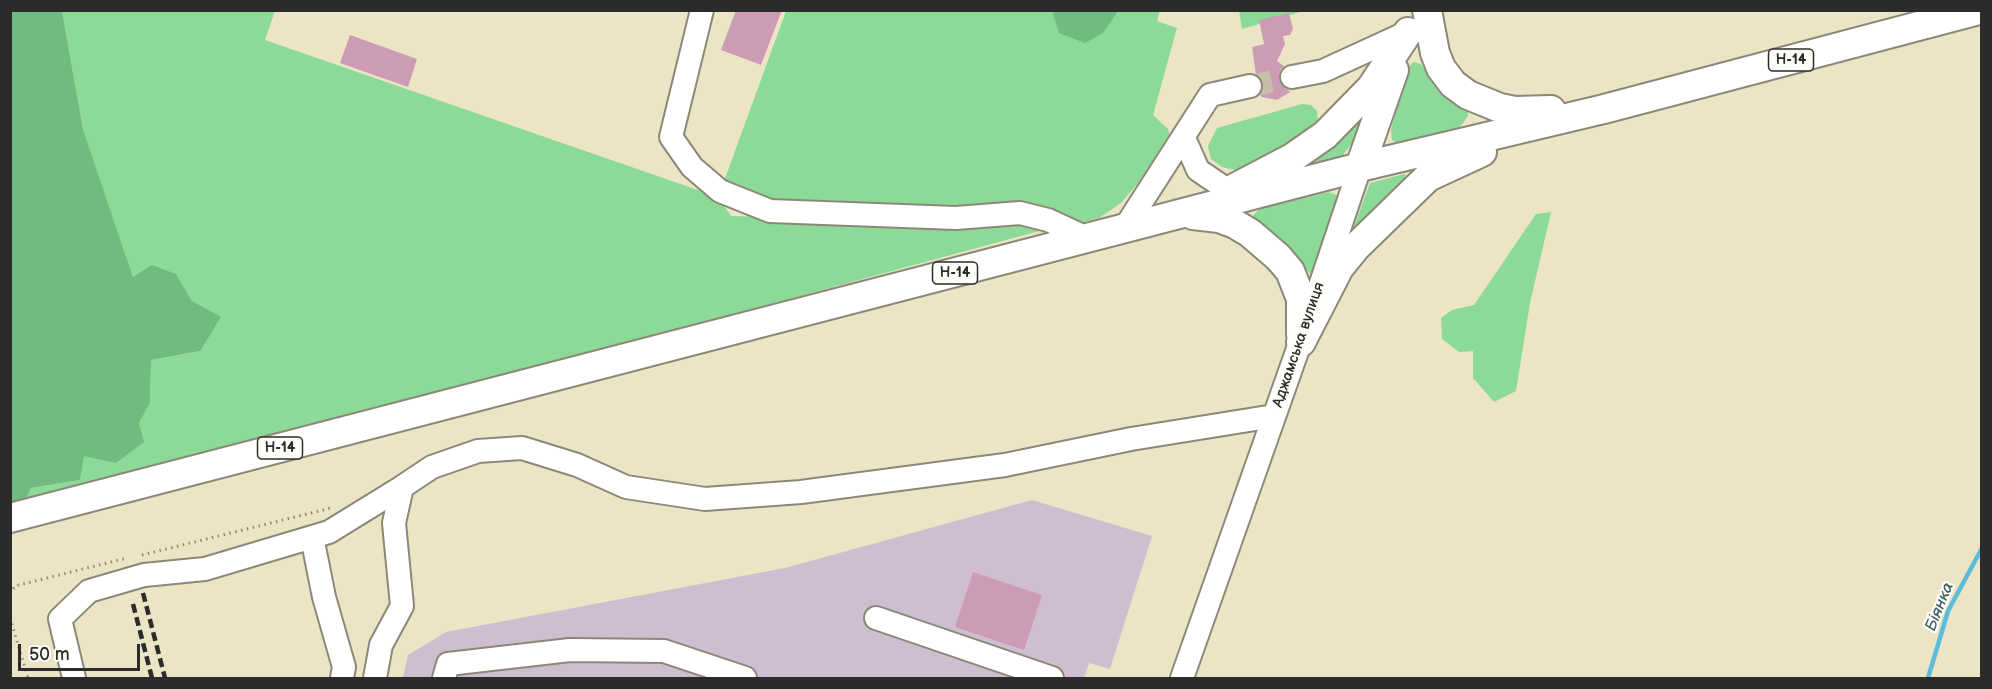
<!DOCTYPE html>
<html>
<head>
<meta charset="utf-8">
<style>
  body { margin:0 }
  #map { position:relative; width:1992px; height:689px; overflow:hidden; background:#ece5c5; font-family:"Balsamiq Sans",sans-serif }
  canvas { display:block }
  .frame { position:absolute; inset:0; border:12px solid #2b2b2b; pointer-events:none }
  .scale { position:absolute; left:18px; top:644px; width:122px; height:27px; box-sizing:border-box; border:3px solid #2b2b2b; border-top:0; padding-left:8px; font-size:18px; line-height:21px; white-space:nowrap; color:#2b2b2b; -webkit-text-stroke:4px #fdfcf7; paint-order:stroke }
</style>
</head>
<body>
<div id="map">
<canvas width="1992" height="689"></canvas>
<div class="frame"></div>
<div class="scale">50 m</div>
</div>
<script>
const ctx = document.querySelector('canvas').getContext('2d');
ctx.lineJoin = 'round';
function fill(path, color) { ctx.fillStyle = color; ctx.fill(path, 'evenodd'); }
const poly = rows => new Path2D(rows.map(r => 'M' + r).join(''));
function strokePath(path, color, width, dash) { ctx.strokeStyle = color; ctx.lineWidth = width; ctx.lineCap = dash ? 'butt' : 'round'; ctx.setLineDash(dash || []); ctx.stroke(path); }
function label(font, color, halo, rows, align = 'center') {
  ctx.font = font + ' "Balsamiq Sans",sans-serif'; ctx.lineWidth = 4.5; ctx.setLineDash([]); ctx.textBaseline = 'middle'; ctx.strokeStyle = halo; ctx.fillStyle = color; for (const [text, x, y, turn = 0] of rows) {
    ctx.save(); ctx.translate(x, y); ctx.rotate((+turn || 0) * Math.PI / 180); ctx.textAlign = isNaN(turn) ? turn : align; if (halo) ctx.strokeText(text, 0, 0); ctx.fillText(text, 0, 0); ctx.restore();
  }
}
fill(poly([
  [1032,500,1152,536,1110,669,1089,663,1084,678,403,678,408,655,446,632,785,568]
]), '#cfbed0');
fill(poly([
  [1160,10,1157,21,1177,28,1153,115,1168,129,1170,136,1166,150,1121,203,1099,218,1077,224,950,209,770,203,723,184,786,11],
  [1239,10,1304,11,1242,29],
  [62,11,275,11,265,40,718,197,731,216,973,221,1054,227,767,305,26,499,31,488,80,480,83,456,139,423,150,403,151,360,200,351,192,301,176,274,133,277,83,129],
  [1413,62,1421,64,1434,83,1468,110,1468,116,1460,127,1399,144,1392,140,1391,129,1409,67],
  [1302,104,1311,105,1317,111,1318,125,1284,152,1239,171,1222,167,1211,159,1208,146,1217,128],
  [1364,112,1357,137,1343,155,1319,163,1313,161],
  [1404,174,1410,178,1352,232,1370,183],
  [1329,192,1339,196,1313,273,1310,274,1293,254,1254,221,1253,216,1259,209],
  [1551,212,1530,303,1516,391,1494,402,1473,378,1473,351,1459,352,1442,339,1441,318,1452,310,1474,305,1536,214]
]), '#8cda98');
fill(poly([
  [11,11,62,11,83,129,133,277,152,265,176,274,192,301,221,317,200,351,151,360,150,403,139,423,144,442,116,463,84,456,80,480,31,488,26,499,11,503],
  [1052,11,1052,10,1118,11,1103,33,1085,43,1059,33]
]), '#71ba80');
strokePath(poly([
  [1928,678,1948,611,1982,548]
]), '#5cbcdb', 4.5);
fill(poly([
  [736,10,782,10,761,65,721,50],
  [1289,13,1293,29,1290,35,1283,36,1285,44,1277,61,1284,66,1280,72,1279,80,1290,92,1277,100,1262,97,1260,94,1263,84,1256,75,1252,47,1264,44,1259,20],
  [350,35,417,59,408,87,340,63],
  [973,572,1042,595,1024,650,955,627]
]), '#cc9cb4');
strokePath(poly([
  [1250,86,1292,77]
]), '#c5c0a6', 22, [22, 11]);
const minor = poly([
  [702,10,671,137,692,167,720,191,770,211,956,218,1020,213,1048,220,1089,239],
  [1292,77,1323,71,1408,32],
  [1184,138,1198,170,1229,191],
  [1124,229,1210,95,1250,86],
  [1320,286,1360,167],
  [312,537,324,597,344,667,342,678],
  [876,618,1052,678],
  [74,678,60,619,89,591,144,575,205,569,329,532,402,487],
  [375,678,381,645,402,606,394,523,402,487,432,467,478,451,522,448,577,465,626,487,705,499,801,492,1005,465,1131,439,1274,416],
  [444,678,448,664,570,650,664,651,745,678],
  [1182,678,1306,326]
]);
const major = poly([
  [1427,10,1435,53,1441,68,1453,84,1468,95,1500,108,1515,111,1551,110],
  [1360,167,1394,70],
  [1233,189,1292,158,1325,135,1371,88,1408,32],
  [1193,215,1219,218,1235,224,1250,233,1278,257,1290,271,1301,299,1301,334],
  [1301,342,1339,268,1356,247,1428,177,1482,152],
  [10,518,1360,167,1604,109,1979,10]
]);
strokePath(minor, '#8c8878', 26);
strokePath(major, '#8c8878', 32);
strokePath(poly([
  [142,555,331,508],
  [10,594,15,586,127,558],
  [10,618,28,678]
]), '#8c8878', 3, [1.5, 4.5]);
strokePath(minor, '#fff', 22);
strokePath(major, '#fff', 28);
strokePath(poly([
  [143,593,165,678],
  [133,604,152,678]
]), '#2b2b2b', 4.5, [9, 4.5]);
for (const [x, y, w] of [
  [1791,60,45],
  [955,273,45],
  [280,448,45]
]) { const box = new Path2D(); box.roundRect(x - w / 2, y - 11, w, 22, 4.5); ctx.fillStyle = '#fdfcf7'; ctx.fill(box); strokePath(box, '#2b2b2b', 1.5); }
label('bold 14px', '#2b2b2b', null, [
  ["Н-14",1791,60],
  ["Н-14",955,273],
  ["Н-14",280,448]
]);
label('15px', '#2b2b2b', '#fdfcf7', [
  ["Аджамська вулиця",1299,345,-71]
]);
label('italic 16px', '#3c5e69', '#fdfcf7', [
  ["Біянка",1940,607,-68]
]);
</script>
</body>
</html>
